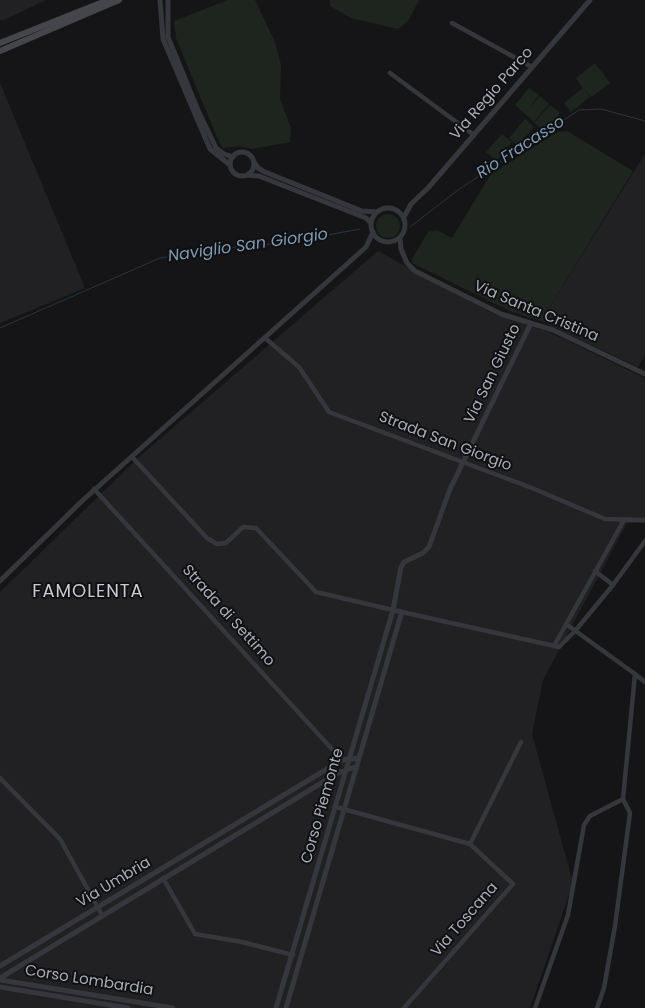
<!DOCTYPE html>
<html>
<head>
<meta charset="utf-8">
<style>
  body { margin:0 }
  canvas { display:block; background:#151517 }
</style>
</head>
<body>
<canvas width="645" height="1008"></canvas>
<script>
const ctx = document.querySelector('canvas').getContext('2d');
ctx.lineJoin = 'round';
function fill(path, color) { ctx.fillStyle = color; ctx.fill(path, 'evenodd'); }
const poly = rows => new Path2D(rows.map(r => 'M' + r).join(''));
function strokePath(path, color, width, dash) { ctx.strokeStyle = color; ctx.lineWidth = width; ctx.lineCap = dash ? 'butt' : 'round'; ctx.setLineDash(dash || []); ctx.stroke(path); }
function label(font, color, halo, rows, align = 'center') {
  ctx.font = font + ' Poppins,sans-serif'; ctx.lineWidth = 4; ctx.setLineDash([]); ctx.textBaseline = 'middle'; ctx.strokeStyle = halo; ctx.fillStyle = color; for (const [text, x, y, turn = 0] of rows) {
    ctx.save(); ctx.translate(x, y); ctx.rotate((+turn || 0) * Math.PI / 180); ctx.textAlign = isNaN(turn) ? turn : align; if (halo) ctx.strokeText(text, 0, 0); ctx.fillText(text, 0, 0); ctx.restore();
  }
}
fill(poly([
  [0,0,46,0,4,20,0,20],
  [0,83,85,288,0,323],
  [645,154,645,355,638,367,541,321],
  [378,251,493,314,549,332,645,378,645,523,627,523,543,680,532,734,573,883,530,1008,0,1008,0,592,139,457]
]), '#212124');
fill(poly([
  [228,0,255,0,275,42,281,65,280,99,291,128,290,142,252,149,240,146,223,148,216,135,176,38,174,21],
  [330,0,419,0,408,21,398,29,351,18,330,6],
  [595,63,610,83,591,97,583,88,590,97,571,112,564,103,583,88,576,78],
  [529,88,539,95,528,109,540,96,549,104,534,122,515,105],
  [550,105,560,113,544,131,534,123],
  [525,119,534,127,518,146,509,138],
  [567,131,633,171,541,321,512,312,412,263,412,259,428,232,437,230,452,238,491,174,557,132],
  [502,134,512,142,496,161,486,152],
  '376 226a12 12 0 1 1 24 0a12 12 0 1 1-24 0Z'
]), '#1d251e');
strokePath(poly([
  [410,227,458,190,579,110,601,109,645,121],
  [0,328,160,258,243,246,285,243,360,229]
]), '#2b343b', 1);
strokePath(poly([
  [452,23,532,67],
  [390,73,474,135],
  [265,338,299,367,329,412,532,488,605,519,645,520],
  [132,457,207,538,217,544,226,543,243,527,256,528,316,592,393,610],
  [94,489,342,760],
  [613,585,645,541],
  [402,612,559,647,575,631,613,585,595,571],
  [566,624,635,674,623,799,630,813,615,926,604,988,597,1008],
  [554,646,624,520],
  [635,674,645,682],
  [0,778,60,839,102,915],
  [336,807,470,844,513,884,404,1008],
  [470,844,521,742],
  [163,878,195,934,242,942,293,955],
  [535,1008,568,915,584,825,590,816,623,799]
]), '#36373c', 4.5);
strokePath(poly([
  [160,0,163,39,210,149,230,165],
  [168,0,168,37,197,108,216,148,224,154,233,157],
  '230 164a12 12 0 1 1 24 0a12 12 0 1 1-24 0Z',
  [254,162,258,168,265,172,362,211,377,212],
  [247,175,259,176,366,218,371,223],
  '371 225a17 17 0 1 1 34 0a17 17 0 1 1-34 0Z',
  [404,217,411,204,428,188,590,0],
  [400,238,401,249,407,263,415,271,501,314,553,330,645,374],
  [0,581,82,501,366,247,373,232],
  [0,966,342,760,359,758],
  [0,978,338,773,357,766],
  [0,980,173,1008],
  [0,987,128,1008],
  [276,1008,393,610,401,567,404,562,423,553,429,547,450,489,531,323],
  [286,1008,400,618,402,612,393,610]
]), '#36373c', 5);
strokePath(poly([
  [0,43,108,0],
  [0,51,119,0]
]), '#44464c', 6);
label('15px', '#a7acb7', '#101012', [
  ["Via Regio Parco",492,94,-49],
  ["Via Santa Cristina",536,312,23],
  ["Via San Giusto",493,374,-64],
  ["Strada San Giorgio",445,442,21],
  ["Strada di Settimo",228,616,48],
  ["Corso Piemonte",323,806,-74],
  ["Via Umbria",114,883,-31],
  ["Via Toscana",465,920,-49],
  ["Corso Lombardia",89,981,9]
]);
label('italic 16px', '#7d9bb3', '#101012', [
  ["Rio Fracasso",521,148,-33],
  ["Naviglio San Giorgio",248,246,-8]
]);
ctx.letterSpacing = '1px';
label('18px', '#c8cbd3', '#101012', [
  ["FAMOLENTA",88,592]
]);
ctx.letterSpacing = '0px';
</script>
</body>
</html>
